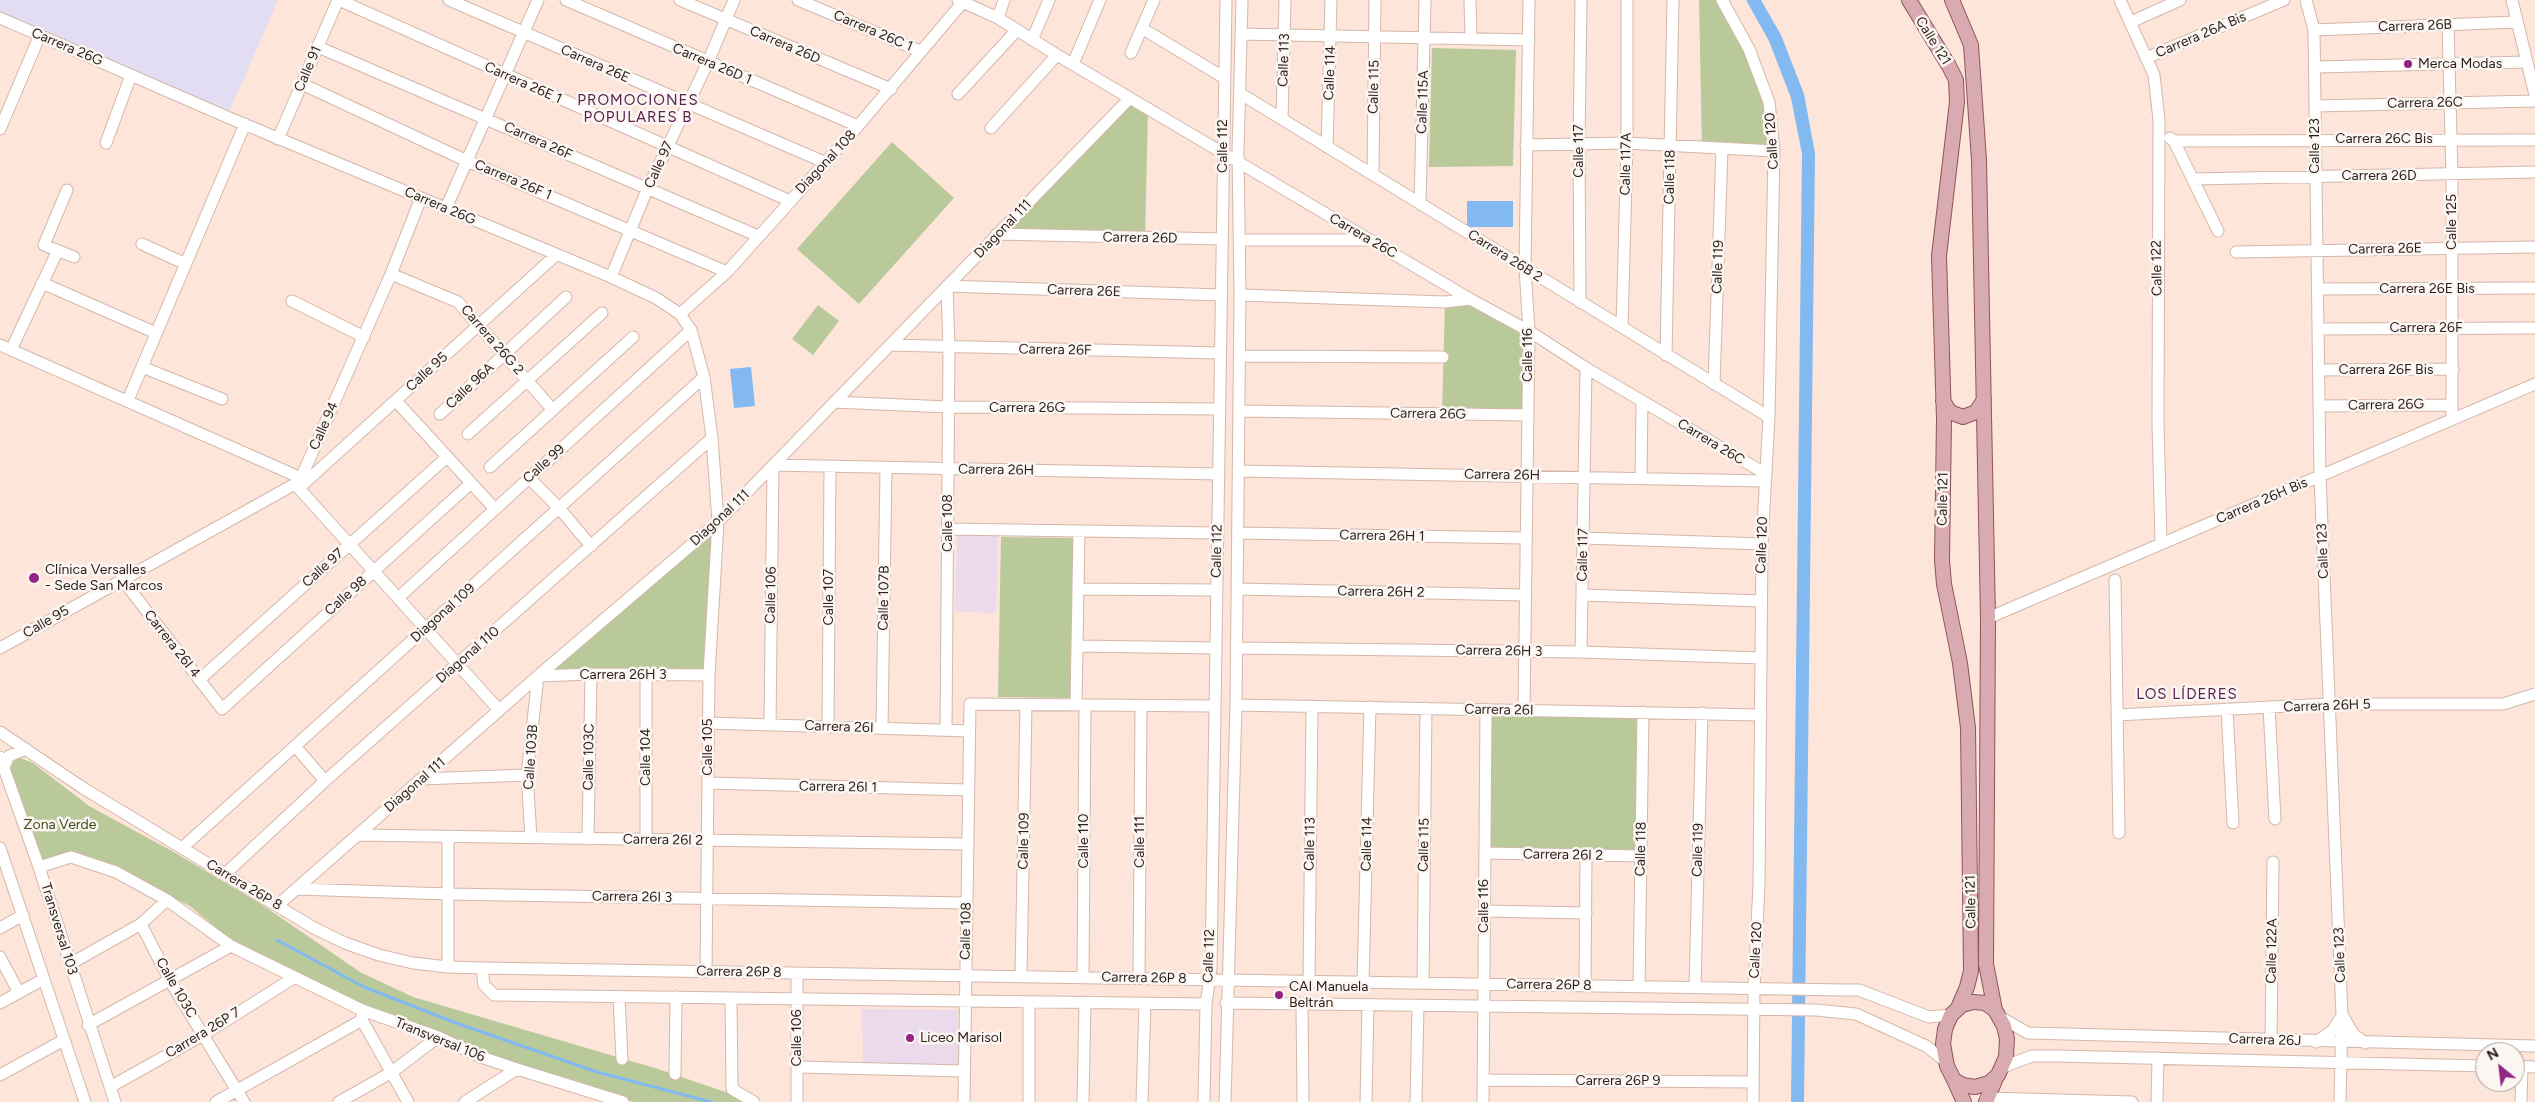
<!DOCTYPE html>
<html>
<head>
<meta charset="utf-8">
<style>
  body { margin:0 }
  #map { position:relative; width:2535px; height:1102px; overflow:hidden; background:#fde5da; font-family:Figtree,sans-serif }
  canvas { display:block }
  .north { position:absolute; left:2475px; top:1042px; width:50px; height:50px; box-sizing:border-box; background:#fcf6f3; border:1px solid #a8a09c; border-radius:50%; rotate:331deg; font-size:14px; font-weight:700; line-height:20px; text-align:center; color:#2a1f1a }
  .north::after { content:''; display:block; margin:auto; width:18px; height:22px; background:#942484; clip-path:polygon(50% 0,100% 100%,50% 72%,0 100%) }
</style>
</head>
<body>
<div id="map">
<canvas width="2535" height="1102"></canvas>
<div class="north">N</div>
</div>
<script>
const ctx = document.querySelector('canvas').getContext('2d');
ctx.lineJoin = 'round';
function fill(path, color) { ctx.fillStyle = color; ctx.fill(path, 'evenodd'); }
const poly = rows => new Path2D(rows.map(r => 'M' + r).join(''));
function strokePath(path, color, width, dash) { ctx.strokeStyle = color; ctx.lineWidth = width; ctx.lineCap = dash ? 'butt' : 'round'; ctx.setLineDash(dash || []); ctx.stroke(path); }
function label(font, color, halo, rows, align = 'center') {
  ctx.font = font + ' Figtree,sans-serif'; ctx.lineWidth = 5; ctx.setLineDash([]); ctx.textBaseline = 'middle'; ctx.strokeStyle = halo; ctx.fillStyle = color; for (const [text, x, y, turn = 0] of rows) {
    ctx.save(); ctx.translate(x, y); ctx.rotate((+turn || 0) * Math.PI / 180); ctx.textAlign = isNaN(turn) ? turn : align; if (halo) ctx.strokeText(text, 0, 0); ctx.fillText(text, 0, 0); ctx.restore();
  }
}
fill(poly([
  [0,0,278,0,227,117,0,18]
]), '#e2ddf3');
fill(poly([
  [957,534,998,535,996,613,955,612],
  [862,1009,958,1010,958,1066,863,1065]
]), '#ebdaec');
fill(poly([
  [1699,0,1722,0,1769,102,1774,151,1702,148],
  [1432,48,1516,50,1513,166,1429,167],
  [1130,98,1148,109,1145,238,997,234],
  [892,142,954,198,859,304,797,249],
  [1470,299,1529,331,1528,415,1442,414,1445,302],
  [818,305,839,321,813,355,792,339],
  [718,522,709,675,538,676],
  [1001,537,1073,538,1070,698,998,697],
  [1486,709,1643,712,1641,856,1485,853],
  [18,757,33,763,89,806,172,851,258,902,360,972,413,997,658,1069,728,1093,743,1102,634,1102,572,1084,481,1053,362,1007,233,942,190,906,116,869,72,856,41,865,7,768]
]), '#b9c999');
fill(poly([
  [1746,0,1761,0,1781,35,1804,94,1815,153,1804,1102,1791,1102,1802,154,1791,98,1769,41],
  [1467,201,1513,201,1513,227,1467,227],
  [751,367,755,406,734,408,730,369]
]), '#81b9f0');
strokePath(poly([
  [277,940,364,987,456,1023,597,1072,711,1102]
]), '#81b9f0', 3);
const minor = poly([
  [339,0,790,201],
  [449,0,824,162],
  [566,0,858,126],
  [680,0,891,89],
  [798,0,920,51],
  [958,0,998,18,1057,55,1470,299,1529,331,1586,368,1766,474],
  [1470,0,1471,37],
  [1722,0,1749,49,1769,102,1774,151,1769,417,1762,544,1759,885,1754,988,1753,1102],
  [2120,0,2154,75,2159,120,2158,422,2161,543],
  [2306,0,2314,30,2320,476,2342,1015,2340,1102],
  [2512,0,2535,95],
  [0,18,227,117,611,277,656,298,680,314,691,330,704,377,712,438,718,522,709,675,706,972],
  [998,18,1004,0],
  [2131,22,2180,0],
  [2448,24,2452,175,2452,419],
  [1143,29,1223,77],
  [2314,30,2516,22],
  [1241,34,1529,40],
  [1032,40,1049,0],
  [318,47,758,236],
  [1131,53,1154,0],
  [2146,58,2284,0],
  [1073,64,1100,0],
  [2315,67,2527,62],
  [302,84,467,161,727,272],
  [958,94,1017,30],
  [1241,94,1769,417],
  [2315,106,2535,101],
  [1282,119,1285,0],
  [991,128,1057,55],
  [0,129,40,35],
  [2170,138,2174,141,2218,231],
  [278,139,338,0],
  [2174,141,2535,140],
  [106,143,131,75],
  [1526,145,1627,143,1774,151],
  [1327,147,1331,0],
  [1373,175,1375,0],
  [2193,179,2535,172],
  [67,190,44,245,74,257],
  [1420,204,1425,0],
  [446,208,538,0],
  [997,234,1222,239],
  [1240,240,1369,240],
  [142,244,186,264],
  [2236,252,2535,247],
  [391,274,458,302,553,410],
  [611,277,647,190,708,62,734,0],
  [42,283,156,333],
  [2318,289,2535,288],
  [1240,295,1445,302,1470,299],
  [292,301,364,337],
  [1580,302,1579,145,1581,0],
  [680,314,727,272,858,126,963,2],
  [1622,327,1627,143,1627,0],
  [2318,329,2535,328],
  [0,345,301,478],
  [890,345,1220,353],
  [11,350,57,252],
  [1666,355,1673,0],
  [1240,356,1443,357],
  [142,367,222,399],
  [2319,370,2453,369],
  [1714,384,1722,149],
  [128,400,245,124],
  [396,401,495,509],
  [834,402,948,407,1219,409],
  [2319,406,2452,405],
  [1239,411,1528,415],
  [440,414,566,297],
  [468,434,602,313],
  [490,467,633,337],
  [1238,471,1765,481],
  [529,478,559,508,591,546],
  [1641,478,1642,401],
  [295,484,499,710],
  [299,488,556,255],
  [948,529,1217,533],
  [1238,533,1526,538],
  [1583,538,1762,544],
  [122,579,222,709,471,483],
  [2115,580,2119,833],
  [1078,589,1216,590],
  [1237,589,1525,595],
  [1583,595,1761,601],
  [398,598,691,330],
  [1988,618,2535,384],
  [1077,646,1215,648],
  [0,648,295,484,301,478,391,274,421,198],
  [1236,648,1581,652,1761,658],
  [1581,652,1586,368],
  [538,676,591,674,709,675],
  [199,680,447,457],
  [1076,705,1079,532],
  [1236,705,1761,715],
  [2269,707,2275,819],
  [2227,709,2233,823],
  [1524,710,1529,331,1525,268,1529,0],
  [2117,715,2329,704,2503,704,2535,694],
  [708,723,969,731],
  [770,725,773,465,1218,474],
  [828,727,830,467],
  [882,728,886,468],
  [946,730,949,348,947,286,1221,295],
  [0,732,83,788,314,928,345,943,379,955,413,963,448,967,482,968,1844,990,1859,990,1929,1017,1951,1015],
  [295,746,325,781],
  [0,757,39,867,115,1102],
  [4,767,9,756,26,749],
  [421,779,527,775],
  [708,783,968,790],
  [358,835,968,844],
  [448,837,448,967],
  [531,838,527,775,538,676],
  [588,839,591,674],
  [646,840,646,675],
  [0,848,85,1102],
  [182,848,704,377],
  [1485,853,1641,856],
  [39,867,71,857,116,872,167,900,231,946,362,1010,438,1037,481,1057,517,1069,623,1102],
  [225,874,325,781,712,438],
  [297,889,448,894,967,903],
  [278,905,538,676,718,522,1130,98],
  [1484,911,1586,913],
  [141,924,170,981,244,1102],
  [0,928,23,915],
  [0,957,19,993],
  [70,964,141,924,167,900],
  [482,968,484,985,494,995,1206,1004],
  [797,974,797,1102],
  [1021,976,1026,705],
  [1083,977,1085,705],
  [1139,978,1141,706],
  [1309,981,1312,706],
  [1363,982,1370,707],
  [1423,983,1426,708],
  [1585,985,1586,855],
  [1639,986,1643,712],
  [1695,987,1702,713],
  [619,997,622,1059],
  [731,998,732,1089,754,1102],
  [0,1003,44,979],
  [1226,1003,1816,1010,1856,1014,1926,1046,1945,1061],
  [1302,1004,1303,1102],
  [2343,1016,2353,1034,2365,1043],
  [2000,1017,2028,1033,2535,1046],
  [362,1020,408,1102],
  [88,1025,231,946],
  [2271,1040,2273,862],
  [2316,1042,2333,1030,2341,1017],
  [2515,1066,2535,1067],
  [797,1067,964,1071],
  [2003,1067,2032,1056,2057,1056,2485,1066],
  [675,1074,676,997],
  [0,1075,64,1040],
  [1484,1080,1753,1082],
  [110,1087,203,1035,295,977],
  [1986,1098,2132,1102],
  [216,1102,362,1020,362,1010],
  [339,1102,392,1072,438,1037],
  [465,1102,517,1069],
  [964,1102,970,704,1214,706],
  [1029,1102,1029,1002],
  [1083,1102,1085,1002],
  [1142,1102,1145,1003],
  [1204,1102,1206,1004,1211,969,1226,0],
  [1225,1102,1236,705,1240,295,1238,153,1242,0],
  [1366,1102,1368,1005],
  [1416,1102,1418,1006],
  [1483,1102,1486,709],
  [2157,1102,2158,1058],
  [2521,1102,2522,1067]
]);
const major = poly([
  [1909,0,1949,66,1956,80,1957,102,1939,256,1944,419,1942,560,1944,584,1960,663,1968,728,1971,971,1967,987,1958,1008],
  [1952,0,1971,45,1979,160,1988,618,1986,964,1995,1010],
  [1943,401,1950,412,1963,417,1976,412,1984,400],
  [1973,1002,1985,1003,1995,1010,2004,1026,2007,1039,2006,1057,1998,1075,1989,1083,1975,1087,1963,1085,1954,1080,1947,1066,1943,1044,1945,1029,1951,1015,1962,1005,1973,1002],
  [1954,1080,1964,1102],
  [1986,1102,1996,1078]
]);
strokePath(minor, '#d4b7aa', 13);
strokePath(major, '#8c565a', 16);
strokePath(minor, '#fff', 11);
strokePath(major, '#d9abb0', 14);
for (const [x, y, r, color] of [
  [2408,64,5,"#942484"],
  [34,578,6,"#942484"],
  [1279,995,5,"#942484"],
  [910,1038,5,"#942484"]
]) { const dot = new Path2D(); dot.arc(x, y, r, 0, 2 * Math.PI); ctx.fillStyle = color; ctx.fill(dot); strokePath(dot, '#fcf6f3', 2); }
label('14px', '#2a1f1a', '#fcf6f3', [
  ["Carrera 26B",2415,26,-2],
  ["Carrera 26C 1",873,31,23],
  ["Carrera 26A Bis",2201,35,-23],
  ["Calle 121",1933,41,58],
  ["Carrera 26D",785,45,23],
  ["Carrera 26G",67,47,23],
  ["Calle 113",1284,60,-88],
  ["Carrera 26E",595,64,24],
  ["Carrera 26D 1",712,64,23],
  ["Calle 91",308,69,-67],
  ["Calle 114",1330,73,-88],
  ["Carrera 26E 1",523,83,24],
  ["Calle 115",1374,87,-89],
  ["Calle 115A",1423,102,-88],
  ["Carrera 26C",2425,103,-1],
  ["Carrera 26C Bis",2384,139],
  ["Carrera 26F",538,141,24],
  ["Calle 120",1772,141,-94],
  ["Calle 112",1223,146,-90],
  ["Calle 123",2315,146,-90],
  ["Calle 117",1579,151,-90],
  ["Diagonal 108",826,162,-47],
  ["Calle 117A",1626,164,-89],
  ["Calle 97",659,165,-65],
  ["Carrera 26D",2379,176],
  ["Calle 118",1670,177,-89],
  ["Carrera 26F 1",513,180,23],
  ["Carrera 26G",440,206,23],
  ["Calle 125",2452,222,-90],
  ["Diagonal 111",1003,229,-46],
  ["Carrera 26C",1363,236,30],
  ["Carrera 26D",1140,238,1],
  ["Carrera 26E",2385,249,-1],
  ["Carrera 26B 2",1505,256,32],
  ["Calle 119",1718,267,-88],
  ["Calle 122",2157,268,-91],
  ["Carrera 26E Bis",2427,289],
  ["Carrera 26E",1084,291,2],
  ["Carrera 26F",2426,328],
  ["Carrera 26G 2",492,340,49],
  ["Carrera 26F",1055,350,1],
  ["Calle 116",1528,355,-90],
  ["Carrera 26F Bis",2386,370],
  ["Calle 95",427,372,-42],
  ["Calle 96A",470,386,-43],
  ["Carrera 26G",2386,405,-1],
  ["Carrera 26G",1027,408],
  ["Carrera 26G",1428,414,1],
  ["Calle 94",324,426,-66],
  ["Carrera 26C",1711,442,31],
  ["Calle 99",544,464,-42],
  ["Carrera 26H",996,470,1],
  ["Carrera 26H",1502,475,1],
  ["Calle 121",1943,499,-89],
  ["Carrera 26H Bis",2262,501,-23],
  ["Diagonal 111",720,518,-43],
  ["Calle 108",948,523,-90],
  ["Carrera 26H 1",1382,536,1],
  ["Calle 120",1762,545,-88],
  ["Calle 112",1217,551,-89],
  ["Calle 123",2323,551,-92],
  ["Calle 117",1583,555,-89],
  ["Calle 97",323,568,-42],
  ["Carrera 26H 2",1381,592,1],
  ["Calle 106",771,595,-89],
  ["Calle 98",346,596,-42],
  ["Calle 107",829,597,-90],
  ["Calle 107B",884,598,-89],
  ["Diagonal 109",443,613,-42],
  ["Calle 95",46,622,-30],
  ["Carrera 26I 4",172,644,52],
  ["Carrera 26H 3",1499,651,1],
  ["Diagonal 110",468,655,-41],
  ["Carrera 26H 3",623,675],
  ["Carrera 26H 5",2327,706,-2],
  ["Carrera 26I",1499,710,1],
  ["Carrera 26I",839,727,2],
  ["Calle 105",708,747,-90],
  ["Calle 103B",531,757,-86],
  ["Calle 103C",589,757,-89],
  ["Calle 104",646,757,-90],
  ["Diagonal 111",415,785,-41],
  ["Carrera 26I 1",838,787,1],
  ["Carrera 26I 2",663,840,1],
  ["Calle 109",1024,841,-89],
  ["Calle 110",1084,841,-90],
  ["Calle 111",1140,842,-90],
  ["Calle 113",1310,844,-89],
  ["Calle 114",1367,844,-89],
  ["Calle 115",1424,845,-89],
  ["Calle 118",1641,849,-89],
  ["Calle 119",1698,850,-89],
  ["Carrera 26I 2",1563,855,1],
  ["Carrera 26P 8",244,885,31],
  ["Carrera 26I 3",632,897,1],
  ["Calle 121",1971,902,-91],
  ["Calle 116",1484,906,-90],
  ["Transversal 103",59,929,73],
  ["Calle 108",966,931,-89],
  ["Calle 120",1756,950,-87],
  ["Calle 122A",2272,951,-89],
  ["Calle 123",2340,955,-92],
  ["Calle 112",1209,956,-88],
  ["Carrera 26P 8",739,972,1],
  ["Carrera 26P 8",1144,978,1],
  ["Carrera 26P 8",1549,985,1],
  ["Calle 103C",176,988,60],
  ["Carrera 26P 7",203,1033,-31],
  ["Calle 106",797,1038,-90],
  ["Transversal 106",440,1040,22],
  ["Carrera 26J",2265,1040,2],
  ["Carrera 26P 9",1618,1081]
]);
label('14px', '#2a1f1a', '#fcf6f3', [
  ["Merca Modas",2418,64],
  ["Clínica Versalles",45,570],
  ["- Sede San Marcos",45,586],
  ["CAI Manuela",1289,987],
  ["Beltrán",1289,1003],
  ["Liceo Marisol",920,1038]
], 'left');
label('14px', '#3c4a16', '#fcf6f3', [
  ["Zona Verde",60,825]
]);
ctx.letterSpacing = '1px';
label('15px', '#592350', '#fcf6f3', [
  ["PROMOCIONES",638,101],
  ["POPULARES B",638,118],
  ["LOS LÍDERES",2187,695]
]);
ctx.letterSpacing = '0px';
</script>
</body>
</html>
